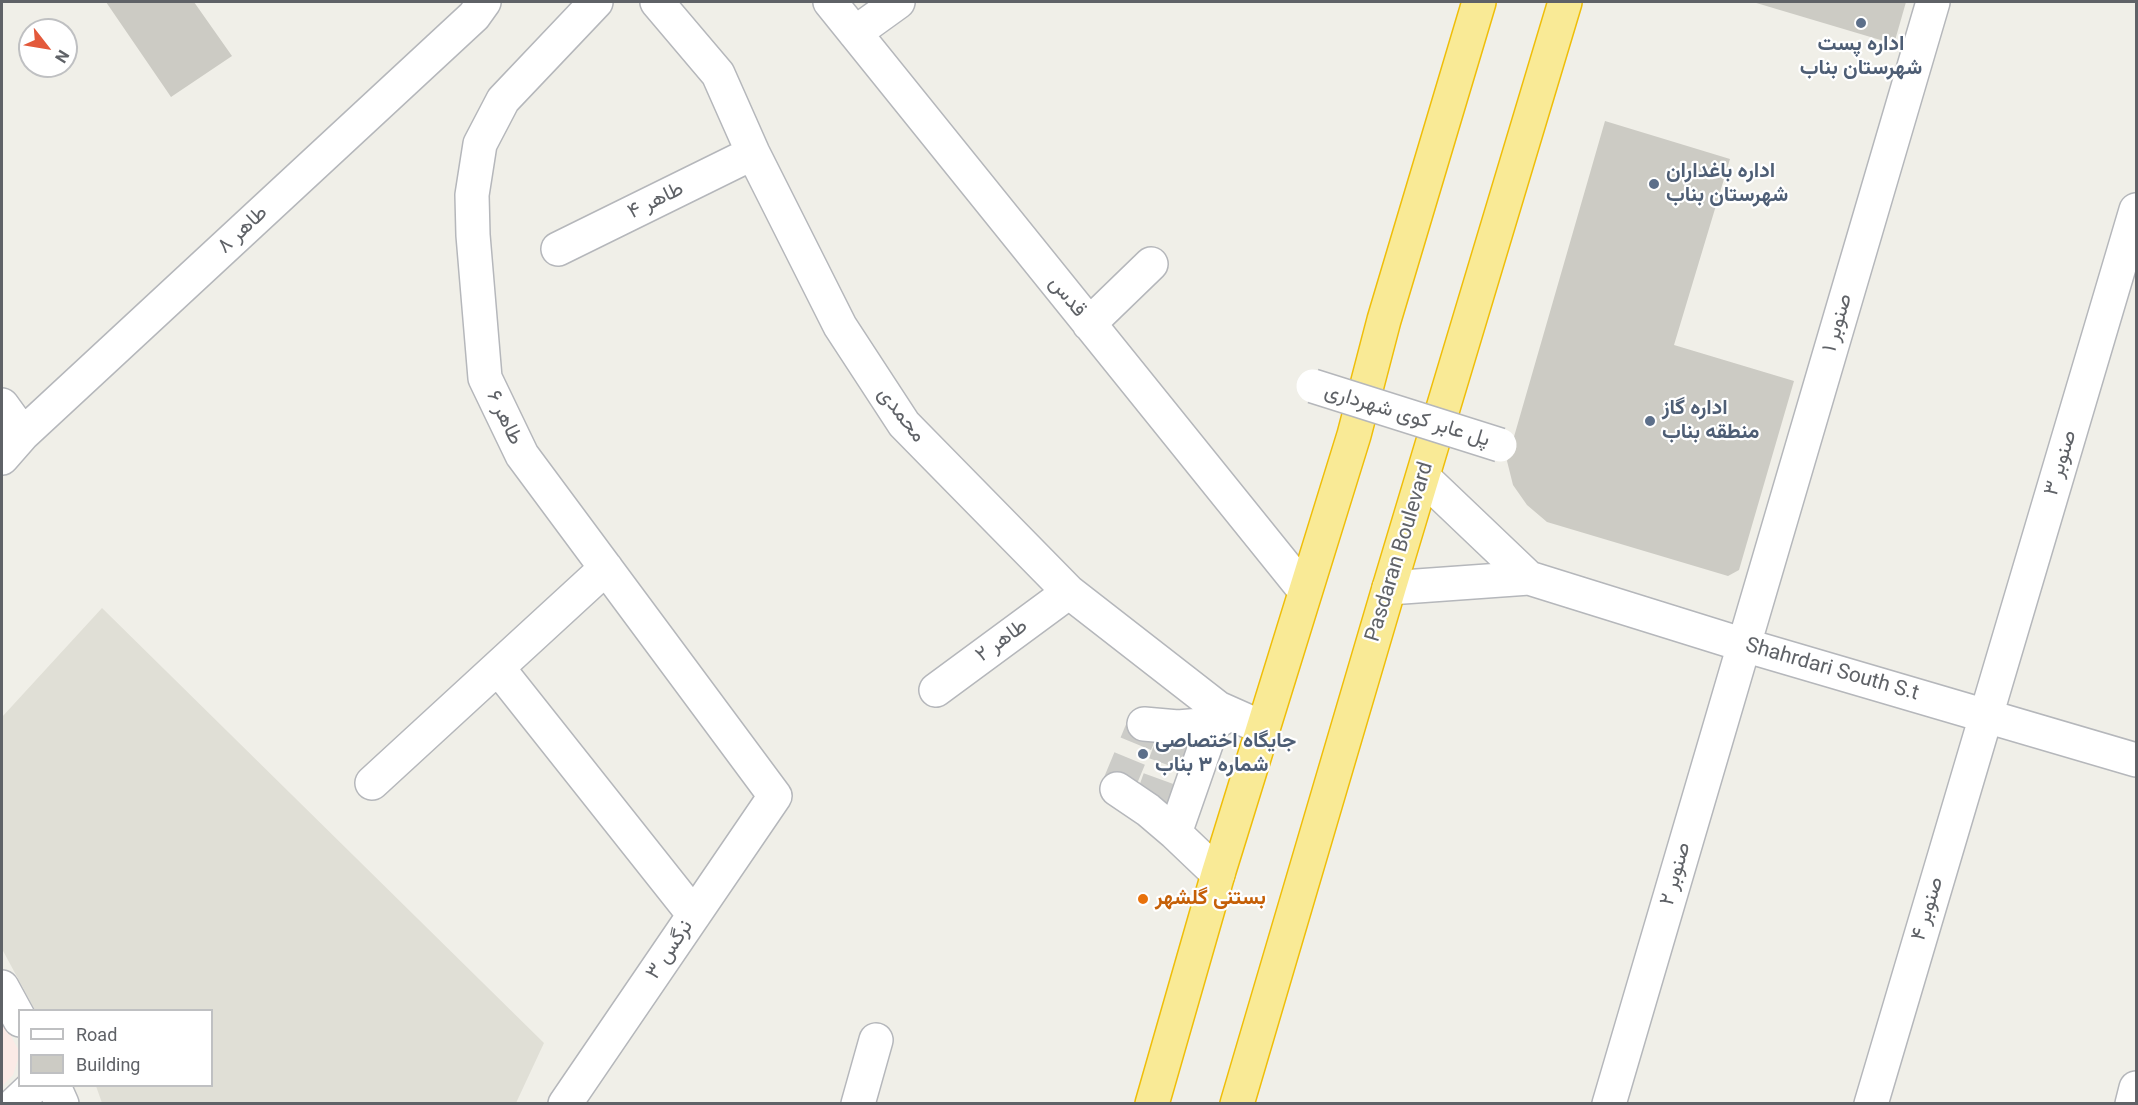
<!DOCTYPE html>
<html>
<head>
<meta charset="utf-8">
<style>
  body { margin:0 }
  #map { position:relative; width:2138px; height:1105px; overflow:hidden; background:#f0efe8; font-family:Roboto,sans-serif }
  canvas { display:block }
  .frame { position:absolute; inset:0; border:3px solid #5f6267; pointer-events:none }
  .legend { position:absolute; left:18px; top:1009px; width:195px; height:78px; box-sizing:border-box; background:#fff; border:2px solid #bfc0c2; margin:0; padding:8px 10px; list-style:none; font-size:18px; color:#5f6267 }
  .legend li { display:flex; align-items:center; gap:12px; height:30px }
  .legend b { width:30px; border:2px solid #bfc0c2 }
  .north { position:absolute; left:18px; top:18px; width:60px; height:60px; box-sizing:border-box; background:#fff; border:2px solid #bfc0c2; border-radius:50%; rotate:121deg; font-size:16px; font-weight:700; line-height:24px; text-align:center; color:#5f6267 }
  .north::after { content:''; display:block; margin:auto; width:21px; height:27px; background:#e3593b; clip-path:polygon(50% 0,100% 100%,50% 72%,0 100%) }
</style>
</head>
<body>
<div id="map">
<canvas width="2138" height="1105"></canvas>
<div class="frame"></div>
<ul class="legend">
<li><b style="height:8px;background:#fff"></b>Road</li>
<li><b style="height:16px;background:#cccbc4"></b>Building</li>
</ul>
<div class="north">N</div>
</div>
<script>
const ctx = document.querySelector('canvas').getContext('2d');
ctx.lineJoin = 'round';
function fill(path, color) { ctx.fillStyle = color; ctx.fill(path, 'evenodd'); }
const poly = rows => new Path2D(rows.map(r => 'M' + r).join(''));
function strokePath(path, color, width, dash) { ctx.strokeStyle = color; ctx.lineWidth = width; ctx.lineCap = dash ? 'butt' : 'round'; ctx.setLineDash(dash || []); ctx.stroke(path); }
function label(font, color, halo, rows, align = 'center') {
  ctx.font = font + ' Roboto,Vazirmatn,sans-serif'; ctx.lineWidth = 4.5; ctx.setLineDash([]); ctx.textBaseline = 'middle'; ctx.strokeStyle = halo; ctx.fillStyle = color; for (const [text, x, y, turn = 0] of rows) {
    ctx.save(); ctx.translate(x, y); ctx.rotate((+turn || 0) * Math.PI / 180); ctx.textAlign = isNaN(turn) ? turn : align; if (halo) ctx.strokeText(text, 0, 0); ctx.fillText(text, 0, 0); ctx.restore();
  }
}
fill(poly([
  [102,608,544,1043,516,1103,102,1103,96,1086,212,1086,212,1010,35,1010,2,949,2,717]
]), '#e0dfd6');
fill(poly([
  [2,1019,20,1053,13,1075,2,1086]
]), '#fbeae6');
fill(poly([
  [106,2,194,2,232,56,171,97],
  [1753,2,1906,2,1894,44],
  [1605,121,1730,159,1674,345,1794,381,1739,570,1728,576,1547,522,1527,505,1513,485,1507,461]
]), '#cccbc4');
strokePath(poly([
  [1117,789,1144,724],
  [1148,810,1178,727]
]), '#ccccc8', 33, [33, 16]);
const minor = poly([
  [657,2,718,74,753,153,840,326,904,424,1069,592,1218,708,1263,728],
  [830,2,1305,591],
  [855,33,898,2],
  [558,249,753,153],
  [1089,324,1151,264],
  [2,405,23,434],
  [2,458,23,434,474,16,484,2],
  [1423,477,1529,578],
  [1389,588,1529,578,1744,645,2136,760],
  [498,668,694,915],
  [936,690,1069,592],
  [1144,724,1178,727,1213,724,1229,714],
  [372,783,606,568],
  [1117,789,1148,810,1175,833,1218,874],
  [1175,833,1213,724],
  [2,987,20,1020],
  [54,1086,62,1104],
  [15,1104,34,1086],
  [565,1104,775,796,522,455,485,378,473,235,472,195,480,144,503,100,596,2],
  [858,1104,876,1040],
  [1609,1104,1933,2],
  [1871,1104,2136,210],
  [2132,1104,2136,1088]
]);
const highway = poly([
  [1152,1104,1218,874,1354,435,1384,320,1479,2],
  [1237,1104,1389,588,1565,2]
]);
strokePath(minor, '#b5b7bb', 36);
strokePath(highway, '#efbe09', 36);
strokePath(minor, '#fff', 33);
strokePath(highway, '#f9ea96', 33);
const minorBridge = poly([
  [1313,386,1500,445]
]);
strokePath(minorBridge, '#b5b7bb', 36, []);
strokePath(minorBridge, '#fff', 33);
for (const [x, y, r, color] of [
  [1861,23,6,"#5c6f8a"],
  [1654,184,6,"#5c6f8a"],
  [1650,421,6,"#5c6f8a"],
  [1143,754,6,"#5c6f8a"],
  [1143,899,6,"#e8710a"]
]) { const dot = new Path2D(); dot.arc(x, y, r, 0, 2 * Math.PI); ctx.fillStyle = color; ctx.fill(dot); strokePath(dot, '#fff', 2); }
label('bold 21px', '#4e5e75', '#fff', [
  ["اداره پست",1861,45,"center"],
  ["شهرستان بناب",1861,69,"center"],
  ["اداره باغداران",1666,172],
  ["شهرستان بناب",1666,196],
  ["اداره گاز",1662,409],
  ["منطقه بناب",1662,433],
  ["جایگاه اختصاصی",1155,742],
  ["شماره ۳ بناب",1155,766]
], 'left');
label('21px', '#5f6267', '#fff', [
  ["طاهر ۴",656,201,-26],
  ["طاهر ۸",243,230,-43],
  ["قدس",1067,297,51],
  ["صنوبر ۱",1838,323,-74],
  ["محمدی",901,415,52],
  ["پل عابر کوی شهرداری",1407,416,17],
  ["طاهر ۶",504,418,64],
  ["صنوبر ۳",2061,463,-73],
  ["Pasdaran Boulevard",1400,552,-73],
  ["طاهر ۲",1002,641,-36],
  ["Shahrdari South S.t",1832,670,16],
  ["صنوبر ۲",1676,874,-74],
  ["صنوبر ۴",1928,909,-73],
  ["نرگس ۳",670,950,-56]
]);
label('bold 21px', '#c56008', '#fff', [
  ["بستنی گلشهر",1155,899]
], 'left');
</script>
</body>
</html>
